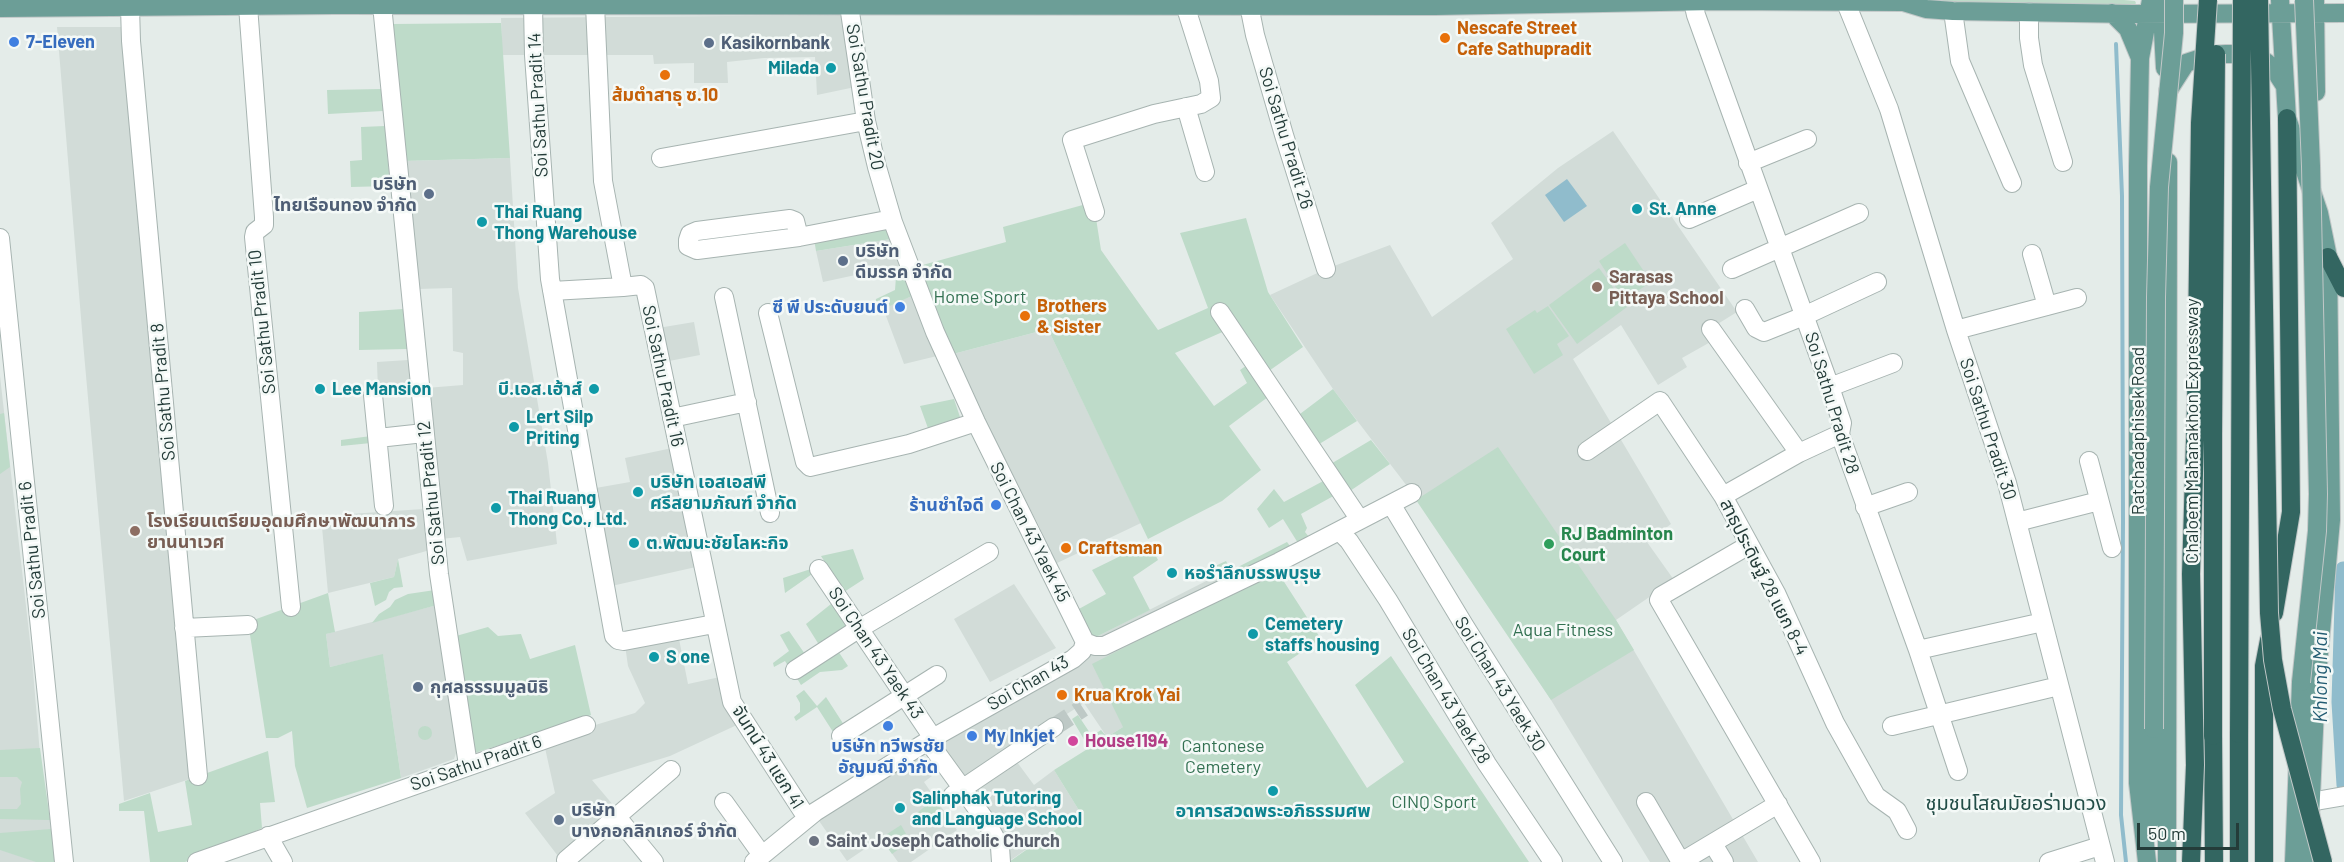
<!DOCTYPE html>
<html>
<head>
<meta charset="utf-8">
<style>
  body { margin:0 }
  #map { position:relative; width:2344px; height:862px; overflow:hidden; background:#e4ece9; font-family:Barlow,sans-serif }
  canvas { display:block }
  .scale { position:absolute; left:2137px; top:823px; width:102px; height:27px; box-sizing:border-box; border:3px solid #243c39; border-top:0; padding-left:8px; font-size:18px; line-height:21px; white-space:nowrap; color:#243c39; -webkit-text-stroke:4px #f4f9f7; paint-order:stroke }
</style>
</head>
<body>
<div id="map">
<canvas width="2344" height="862"></canvas>
<div class="scale">50 m</div>
</div>
<script>
const ctx = document.querySelector('canvas').getContext('2d');
ctx.lineJoin = 'round';
function fill(path, color) { ctx.fillStyle = color; ctx.fill(path, 'evenodd'); }
const poly = rows => new Path2D(rows.map(r => 'M' + r).join(''));
function strokePath(path, color, width, dash) { ctx.strokeStyle = color; ctx.lineWidth = width; ctx.lineCap = dash ? 'butt' : 'round'; ctx.setLineDash(dash || []); ctx.stroke(path); }
function label(font, color, halo, rows, align = 'center') {
  ctx.font = font + ' Barlow,"Noto Sans Thai",sans-serif'; ctx.lineWidth = 5; ctx.setLineDash([]); ctx.textBaseline = 'middle'; ctx.strokeStyle = halo; ctx.fillStyle = color; for (const [text, x, y, turn = 0] of rows) {
    ctx.save(); ctx.translate(x, y); ctx.rotate((+turn || 0) * Math.PI / 180); ctx.textAlign = isNaN(turn) ? turn : align; if (halo) ctx.strokeText(text, 0, 0); ctx.fillText(text, 0, 0); ctx.restore();
  }
}
fill(poly([
  [840,15,846,17,860,86,817,95,815,57,764,58,727,62,728,83,694,83,694,63,654,64,653,55,502,55,501,18],
  [57,27,125,27,193,778,124,801,83,342],
  [1613,131,1737,312,1708,330,1714,340,1682,358,1687,367,1658,385,1621,325,1573,359,1671,524,1647,542,1674,580,1616,620,1758,862,1650,862,1551,700,1481,593,1410,490,1333,389,1270,295,1326,269,1390,245,1432,317,1513,259,1491,223,1558,168],
  [510,158,518,288,548,463,557,544,467,561,460,537,440,539,426,388,463,385,463,353,453,351,452,288,418,289,402,161],
  [891,239,902,265,823,282,816,251],
  [912,296,937,356,904,364,883,308],
  [694,322,700,355,664,362,658,328],
  [1048,329,1141,523,1055,564,1039,526,993,440,953,354],
  [408,360,411,390,378,391,377,362],
  [0,376,32,659,41,766,57,862,0,862],
  [677,447,696,567,607,587,590,489,630,482,625,458],
  [423,509,430,550,398,559,394,577,328,593,321,516],
  [1218,575,1221,581,1123,727,1107,737,1084,703,964,780,935,737,1096,637],
  [1014,584,1056,648,990,682,954,619],
  [437,605,457,750,454,759,401,778,383,655,330,667,326,634],
  [678,634,688,684,720,677,739,724,670,756,592,780,619,812,561,860,525,813,555,793,545,748,592,726,635,713,645,703,628,666,625,645],
  [916,755,932,776,924,782,957,830,911,862,898,862,881,838,847,861,817,818],
  [1014,758,1034,785,1054,770,1080,812,1008,862,971,787]
]), '#d2dcd8');
fill(poly([
  [1943,0,2124,0,2135,1,2136,3,2134,6,1939,3],
  [501,23,510,158,402,161,393,24],
  [381,89,383,111,328,114,327,90],
  [385,126,390,186,351,187,350,161,362,160,361,127],
  [1090,203,1095,212,1101,250,1158,330,1208,308,1180,233,1246,218,1268,292,1303,347,1266,373,1227,330,1175,353,1214,406,1247,383,1240,370,1250,363,1272,394,1229,426,1261,470,1222,501,1148,539,1048,329,953,354,919,266,1006,242,1003,227],
  [887,225,891,239,816,251,814,239],
  [1625,243,1651,282,1624,300,1599,261],
  [1599,268,1627,307,1577,344,1549,305],
  [905,274,912,296,874,313,876,299,895,290,896,277],
  [1548,306,1569,336,1557,344,1563,355,1534,374,1506,329,1535,310,1537,313],
  [403,309,407,349,359,350,359,312],
  [1333,389,1357,421,1316,446,1296,417],
  [954,399,961,420,929,431,920,406],
  [4,413,10,467,0,474,0,414],
  [371,436,371,443,341,446,341,440],
  [1371,440,1390,464,1347,493,1329,465],
  [1498,447,1616,620,1634,650,1551,700,1416,500],
  [1327,479,1337,494,1301,514,1307,528,1305,532,1309,537,1298,543,1283,519,1269,528,1257,509,1274,489,1284,502],
  [1149,542,1158,560,1133,577,1150,610,1096,637,1092,637,1077,610,1106,594,1092,570],
  [1287,542,1290,546,1237,573,1236,568],
  [853,549,864,579,844,592,821,556],
  [398,559,403,587,394,588,389,592,386,600,375,606,370,583,394,577],
  [1226,561,1233,575,1221,581,1213,567],
  [814,568,815,572,785,593,783,578],
  [1279,574,1321,639,1287,662,1367,788,1404,762,1355,685,1391,656,1529,862,1009,862,1080,812,1054,770,1089,748,1072,719,1078,715,1092,736,1101,730,1107,737,1123,727,1092,664,1239,589],
  [435,590,437,605,372,623,379,614,390,607,395,600,408,594],
  [328,593,335,632,326,634,330,667,383,654,401,778,307,808,295,766,292,731,278,738,266,738,248,622],
  [836,600,854,626,821,648,806,624],
  [488,627,498,636,521,634,530,659,575,645,591,715,475,753,456,636],
  [789,631,807,657,790,669,785,661,774,667,773,663,789,651,780,635],
  [836,648,848,666,842,670,820,672,801,685,795,675],
  [804,690,817,706,826,697,846,728,835,735,817,707,796,721,794,717,800,712,800,703,796,696],
  '418 733a7 7 0 1 1 14 0a7 7 0 1 1-14 0Z',
  [40,748,50,820,0,819,0,809,17,809,21,804,20,789,22,782,17,777,0,777,0,750],
  [268,751,275,802,260,803,262,828,218,849,185,862,150,862,144,811,119,811,119,804,150,793,158,832,192,825,185,781],
  [934,799,946,817,928,828,917,813],
  [901,825,910,841,892,854,881,838],
  [51,829,57,862,36,862,0,850,0,833]
]), '#bedbc9');
fill(poly([
  [1567,179,1587,206,1564,222,1545,195]
]), '#90bccc');
strokePath(poly([
  [2116,44,2122,196,2123,522,2121,815,2126,862]
]), '#90bccc', 4);
strokePath(poly([
  [2343,569,2339,702,2344,785]
]), '#90bccc', 15);
strokePath(poly([
  [1054,727,1083,708]
]), '#bec9c6', 18, [18, 9]);
const minor = poly([
  [1693,2,1696,15,1830,387,1842,423,1840,434,1846,451,1918,650,1958,771],
  [1846,3,1889,109,1956,330,2007,483,2105,862],
  [382,5,439,574,468,765],
  [533,5,534,55,550,279,614,636,618,640,624,641,714,624],
  [595,5,603,181,623,287,641,285,645,288,732,702,807,818],
  [849,5,866,121,877,167,893,222,935,332,976,422,1085,642],
  [1249,5,1255,35,1284,135,1326,269],
  [248,6,264,217,264,225,255,232,254,237,291,607],
  [130,7,131,41,198,776],
  [1953,11,1960,61,2012,183],
  [2029,12,2029,38,2033,65,2063,162],
  [1186,107,1205,172],
  [661,158,866,121],
  [1748,163,1807,139],
  [1095,212,1072,140,1154,114,1201,104,1211,98,1209,81,1185,5],
  [1689,219,1758,189],
  [799,237,795,221,790,219,697,231,690,234,688,240,688,246,697,250,799,237,892,219],
  [0,238,64,862],
  [2032,254,2047,306],
  [1732,269,1859,213],
  [552,291,623,287],
  [724,297,770,513],
  [1745,309,1756,328,1764,332,1804,316,1877,282],
  [1220,312,1360,520],
  [768,313,805,462,810,467,909,444,976,422],
  [1711,329,1799,453],
  [1956,330,2077,298],
  [1830,387,1893,363],
  [373,395,384,506],
  [672,418,747,402],
  [378,438,424,433],
  [1587,451,1660,401,1723,496,1776,593,1835,723,1876,796,1897,811,1907,830],
  [2089,461,2112,548],
  [1723,496,1799,453,1840,434],
  [1391,504,1464,625,1613,862],
  [1865,507,1908,492],
  [2017,522,2099,501],
  [1339,531,1349,541,1388,600,1487,764,1553,862],
  [1749,545,1661,596,1659,600,1811,862],
  [819,569,933,738],
  [184,628,248,625],
  [1085,642,1095,646,1104,646,1279,562,1412,493],
  [1918,650,2043,622],
  [795,670,852,633,989,552],
  [1892,726,2059,686],
  [841,736,937,675],
  [928,741,986,821,1000,847,1001,862],
  [953,795,1054,727],
  [724,802,762,855],
  [1646,802,1678,857,1686,859,1778,804],
  [2310,802,2344,796],
  [617,817,654,862],
  [268,836,283,862],
  [1713,844,1724,862],
  [566,860,671,770],
  [197,862,586,725],
  [754,862,815,812,931,739,1073,659,1082,651,1085,642],
  [2049,862,2100,846]
]);
const major = poly([
  [2280,0,2287,118,2319,213,2328,257,2331,520,2316,687,2308,862],
  [2315,0,2316,92],
  [2158,4,2162,13,2165,68],
  [0,8,334,5,1435,6,1716,1,1903,2,1926,9,1953,11,2132,14,2344,13],
  [2112,13,2128,29,2140,58],
  [2168,91,2186,63,2210,55,2226,54,2241,54,2266,62,2274,69,2285,86],
  [2150,821,2154,729],
  [2147,862,2138,783,2138,166,2140,58,2151,0],
  [2167,862,2168,162],
  [2294,862,2301,682]
]);
const highway = poly([
  [2328,257,2344,288],
  [2274,613,2291,512,2287,118],
  [2213,736,2214,862],
  [2239,862,2239,734],
  [2264,862,2264,666,2269,640]
]);
strokePath(minor, '#a7b4b1', 20);
strokePath(major, '#c2c8c8', 20);
strokePath(highway, '#c2c8c8', 20);
strokePath(minor, '#fff', 18);
strokePath(major, '#6c9e97', 18);
strokePath(highway, '#336661', 18);
const majorBridge = poly([
  [2301,682,2317,531,2318,494,2311,166,2304,0],
  [2154,729,2156,297,2159,187,2174,33,2174,0]
]);
const highwayBridge = poly([
  [2259,0,2269,613,2273,660,2282,709,2323,862],
  [2239,734,2242,0],
  [2213,736,2213,434,2216,54],
  [2191,862,2195,765,2191,574,2196,406,2200,123,2208,0]
]);
strokePath(majorBridge, '#c2c8c8', 20, []);
strokePath(highwayBridge, '#c2c8c8', 20, []);
strokePath(majorBridge, '#6c9e97', 18);
strokePath(highwayBridge, '#336661', 18);
for (const [x, y, r, color] of [
  [1445,38,6,"#e8710a"],
  [14,42,6,"#3f7fe0"],
  [709,43,6,"#5c6f8a"],
  [831,68,6,"#0f9aa8"],
  [665,75,6,"#e8710a"],
  [429,194,6,"#5c6f8a"],
  [1637,209,6,"#0f9aa8"],
  [482,222,6,"#0f9aa8"],
  [843,261,6,"#5c6f8a"],
  [1597,287,6,"#8d6e63"],
  [900,307,6,"#3f7fe0"],
  [1025,316,6,"#e8710a"],
  [320,389,6,"#0f9aa8"],
  [594,389,6,"#0f9aa8"],
  [514,427,6,"#0f9aa8"],
  [638,492,6,"#0f9aa8"],
  [996,505,6,"#3f7fe0"],
  [496,508,6,"#0f9aa8"],
  [135,531,6,"#8d6e63"],
  [634,543,6,"#0f9aa8"],
  [1549,544,6,"#2e9e5b"],
  [1066,548,6,"#e8710a"],
  [1172,573,6,"#0f9aa8"],
  [1253,634,6,"#0f9aa8"],
  [654,657,6,"#0f9aa8"],
  [418,687,6,"#5c6f8a"],
  [1062,695,6,"#e8710a"],
  [888,726,6,"#3f7fe0"],
  [972,736,6,"#3f7fe0"],
  [1073,741,6,"#d1479c"],
  [1273,791,6,"#0f9aa8"],
  [900,808,6,"#0f9aa8"],
  [559,820,6,"#5c6f8a"],
  [814,841,6,"#6b7280"]
]) { const dot = new Path2D(); dot.arc(x, y, r, 0, 2 * Math.PI); ctx.fillStyle = color; ctx.fill(dot); strokePath(dot, '#f4f9f7', 2); }
label('bold 18px', '#c56008', '#f4f9f7', [
  ["Nescafe Street",1457,28],
  ["Cafe Sathupradit",1457,49],
  ["ส้มตำสาธุ ซ.10",665,95,"center"],
  ["Brothers",1037,306],
  ["& Sister",1037,327],
  ["Craftsman",1078,548],
  ["Krua Krok Yai",1074,695]
], 'left');
label('bold 18px', '#366cbe', '#f4f9f7', [
  ["7-Eleven",26,42],
  ["ซี พี ประดับยนต์",888,307,"right"],
  ["ร้านชำใจดี",984,505,"right"],
  ["My Inkjet",984,736],
  ["บริษัท ทวีพรชัย",888,746,"center"],
  ["อัญมณี จำกัด",888,767,"center"]
], 'left');
label('bold 18px', '#4e5e75', '#f4f9f7', [
  ["Kasikornbank",721,43],
  ["บริษัท",417,184,"right"],
  ["ไทยเรือนทอง จำกัด",417,205,"right"],
  ["บริษัท",855,251],
  ["ดีมรรค จำกัด",855,272],
  ["กุศลธรรมมูลนิธิ",430,687],
  ["บริษัท",571,810],
  ["บางกอกลิกเกอร์ จำกัด",571,831]
], 'left');
label('bold 18px', '#0d838f', '#f4f9f7', [
  ["Milada",819,68,"right"],
  ["St. Anne",1649,209],
  ["Thai Ruang",494,212],
  ["Thong Warehouse",494,233],
  ["Lee Mansion",332,389],
  ["บี.เอส.เฮ้าส์",582,389,"right"],
  ["Lert Silp",526,417],
  ["Priting",526,438],
  ["บริษัท เอสเอสพี",650,482],
  ["ศรีสยามภัณฑ์ จำกัด",650,503],
  ["Thai Ruang",508,498],
  ["Thong Co., Ltd.",508,519],
  ["ต.พัฒนะชัยโลหะกิจ",646,543],
  ["หอรำลึกบรรพบุรุษ",1184,573],
  ["Cemetery",1265,624],
  ["staffs housing",1265,645],
  ["S one",666,657],
  ["Salinphak Tutoring",912,798],
  ["and Language School",912,819],
  ["อาคารสวดพระอภิธรรมศพ",1273,811,"center"]
], 'left');
label('18px', '#243c39', '#f4f9f7', [
  ["Soi Sathu Pradit 20",865,97,80],
  ["Soi Sathu Pradit 14",538,105,-93],
  ["Soi Sathu Pradit 26",1286,138,73],
  ["Soi Sathu Pradit 10",262,322,-96],
  ["Soi Sathu Pradit 16",663,376,78],
  ["Soi Sathu Pradit 8",163,392,-95],
  ["Soi Sathu Pradit 28",1832,403,73],
  ["Soi Sathu Pradit 30",1988,429,72],
  ["Ratchadaphisek Road",2138,431,-90],
  ["Chaloem Mahanakhon Expressway",2192,431,-90],
  ["Soi Sathu Pradit 12",431,493,-96],
  ["Soi Chan 43 Yaek 45",1030,532,63],
  ["Soi Sathu Pradit 6",32,550,-96],
  ["สาธุประดิษฐ์ 28 แยก 8-4",1764,577,63],
  ["Soi Chan 43 Yaek 43",876,653,56],
  ["Soi Chan 43",1028,683,-30],
  ["Soi Chan 43 Yaek 30",1500,684,58],
  ["Soi Chan 43 Yaek 28",1446,696,59],
  ["จันทน์ 43 แยก 41",768,757,58],
  ["Soi Sathu Pradit 6",476,763,-19]
]);
label('bold 18px', '#785e54', '#f4f9f7', [
  ["Sarasas",1609,277],
  ["Pittaya School",1609,298],
  ["โรงเรียนเตรียมอุดมศึกษาพัฒนาการ",147,521],
  ["ยานนาเวศ",147,542]
], 'left');
label('18px', '#327051', '#f4f9f7', [
  ["Home Sport",980,297],
  ["Aqua Fitness",1563,630],
  ["Cantonese",1223,746],
  ["Cemetery",1223,767],
  ["CINQ Sport",1434,802]
]);
label('bold 18px', '#27864d', '#f4f9f7', [
  ["RJ Badminton",1561,534],
  ["Court",1561,555]
], 'left');
label('bold 18px', '#b23c85', '#f4f9f7', [
  ["House1194",1085,741]
], 'left');
label('bold 18px', '#5b616d', '#f4f9f7', [
  ["Saint Joseph Catholic Church",826,841]
], 'left');
label('italic 20px', '#235d73', '#f4f9f7', [
  ["Khlong Mai",2320,677,-90]
]);
label('20px', '#224d47', '#f4f9f7', [
  ["ชุมชนโสณมัยอร่ามดวง",2016,803]
]);
</script>
</body>
</html>
